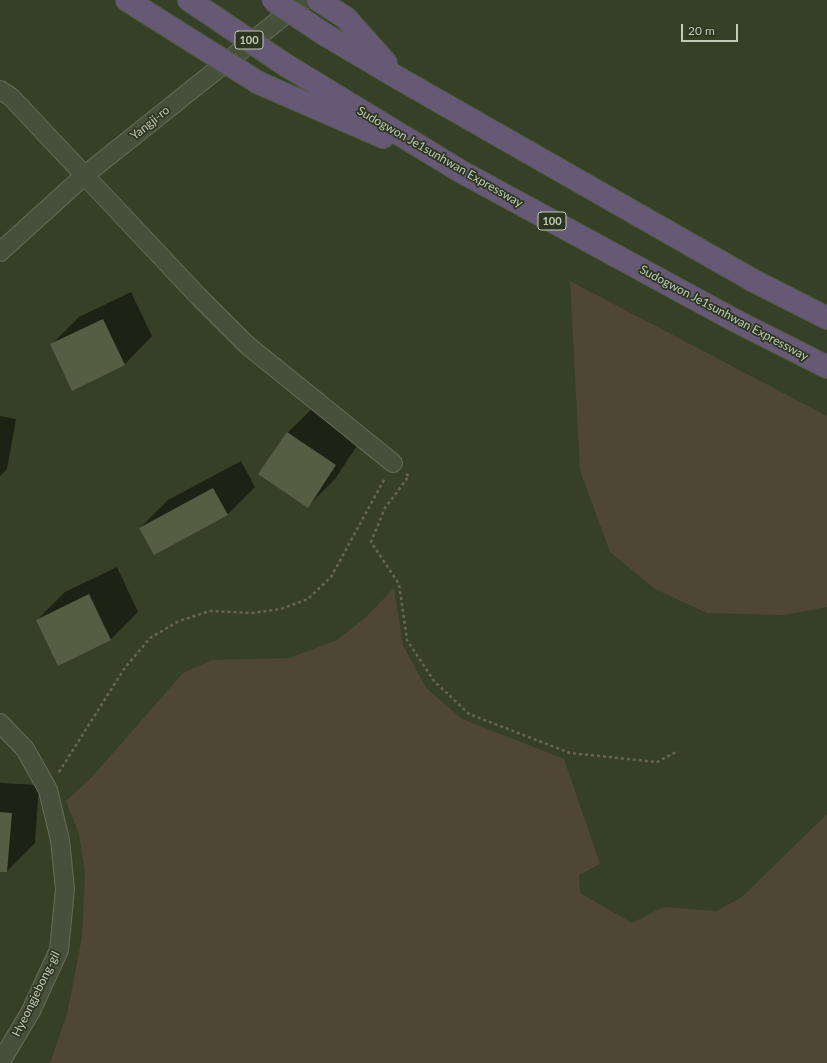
<!DOCTYPE html>
<html>
<head>
<meta charset="utf-8">
<style>
  body { margin:0 }
  #map { position:relative; width:827px; height:1063px; overflow:hidden; background:#364027; font-family:Lato,sans-serif }
  canvas { display:block }
  .scale { position:absolute; left:681px; top:24px; width:57px; height:18px; box-sizing:border-box; border:2px solid #c2cab8; border-top:0; padding-left:5px; font-size:12px; line-height:14px; white-space:nowrap; color:#c2cab8; -webkit-text-stroke:3px #2c3520; paint-order:stroke }
</style>
</head>
<body>
<div id="map">
<canvas width="827" height="1063"></canvas>
<div class="scale">20 m</div>
</div>
<script>
const ctx = document.querySelector('canvas').getContext('2d');
ctx.lineJoin = 'round';
function fill(path, color) { ctx.fillStyle = color; ctx.fill(path, 'evenodd'); }
const poly = rows => new Path2D(rows.map(r => 'M' + r).join(''));
function strokePath(path, color, width, dash) { ctx.strokeStyle = color; ctx.lineWidth = width; ctx.lineCap = dash ? 'butt' : 'round'; ctx.setLineDash(dash || []); ctx.stroke(path); }
function label(font, color, halo, rows, align = 'center') {
  ctx.font = font + ' Lato,sans-serif'; ctx.lineWidth = 3.5; ctx.setLineDash([]); ctx.textBaseline = 'middle'; ctx.strokeStyle = halo; ctx.fillStyle = color; for (const [text, x, y, turn = 0] of rows) {
    ctx.save(); ctx.translate(x, y); ctx.rotate((+turn || 0) * Math.PI / 180); ctx.textAlign = isNaN(turn) ? turn : align; if (halo) ctx.strokeText(text, 0, 0); ctx.fillText(text, 0, 0); ctx.restore();
  }
}
fill(poly([
  [570,281,827,416,827,607,783,615,707,613,655,589,610,552,580,470],
  [394,588,403,645,426,688,462,719,564,759,600,864,579,875,580,893,632,923,663,907,717,911,742,897,827,814,827,1063,50,1063,67,1014,82,937,85,873,79,834,66,801,91,778,183,673,212,660,290,658,337,640,366,617]
]), '#4f4734');
fill(poly([
  [131,292,152,336,125,364,72,389,51,345,79,317],
  [316,405,363,437,335,479,308,506,260,474,288,432],
  [0,416,16,419,7,469,0,476],
  [241,461,255,487,227,515,140,528,168,500],
  [117,567,138,612,111,639,37,620,65,592],
  [0,783,39,785,35,843,7,871,0,871]
]), '#0007');
fill(poly([
  [103,319,125,365,72,391,50,344],
  [287,432,336,465,308,508,258,474],
  [213,488,228,515,154,555,139,528],
  [89,594,111,640,58,666,36,620],
  [0,812,12,813,7,872,0,872]
]), '#555e43');
const street = poly([
  [0,90,11,97,198,296,247,345,393,463],
  [0,252,85,175,304,0],
  [0,723,25,749,48,790,60,840,65,889,59,950,31,1011,0,1063]
]);
const highway = poly([
  [127,0,184,36],
  [189,0,213,16],
  [318,0,346,18,386,63],
  [324,34,400,79,754,281,827,318],
  [284,64,460,171,734,320,827,367],
  [259,83,383,137]
]);
strokePath(street, '#656d59', 20);
strokePath(highway, '#525a46', 24);
strokePath(poly([
  [406,474,409,476,385,508,371,542,399,584,407,640,434,681,469,714,570,753,657,762,678,751],
  [59,772,124,669,150,638,179,621,210,611,252,613,281,609,308,599,331,577,385,478]
]), '#686653', 2.5, [3, 3]);
strokePath(street, '#47503b', 18);
strokePath(highway, '#655975', 22);
const highwayBridge = poly([
  [273,0,324,34],
  [213,16,284,64],
  [184,36,259,83]
]);
strokePath(highwayBridge, '#525a46', 24, []);
strokePath(highwayBridge, '#655975', 22);
for (const [x, y, w] of [
  [249,40,28],
  [552,221,28]
]) { const box = new Path2D(); box.roundRect(x - w / 2, y - 9, w, 18, 3); ctx.fillStyle = '#2c3520'; ctx.fill(box); strokePath(box, '#c2cab8', 1); }
label('bold 11px', '#c2cab8', null, [
  ["100",249,40],
  ["100",552,221]
]);
label('12px', '#c2cab8', '#2c3520', [
  ["Yangji-ro",150,123,-39],
  ["Sudogwon Je1sunhwan Expressway",440,157,30],
  ["Sudogwon Je1sunhwan Expressway",724,313,28],
  ["Hyeongjebong-gil",36,994,-64]
]);
</script>
</body>
</html>
